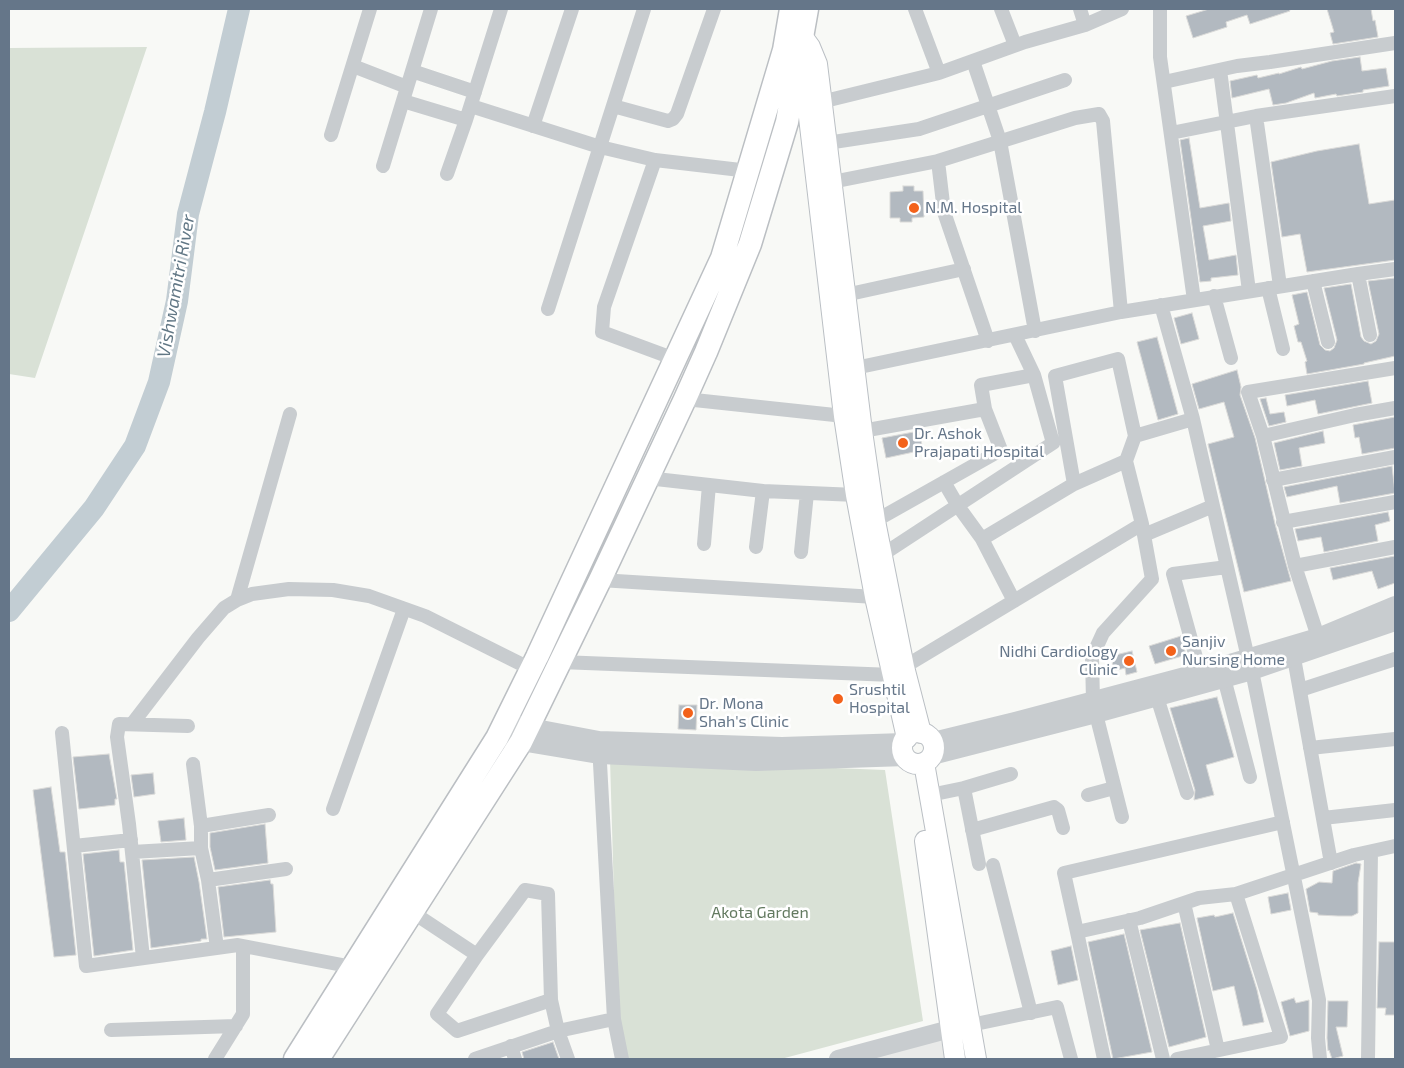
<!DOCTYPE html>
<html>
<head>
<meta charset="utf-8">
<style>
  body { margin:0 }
  #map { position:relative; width:1404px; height:1068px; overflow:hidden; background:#f8f9f6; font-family:"Exo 2",sans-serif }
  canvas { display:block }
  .frame { position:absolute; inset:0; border:10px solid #657689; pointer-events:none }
</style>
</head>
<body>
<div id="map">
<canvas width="1404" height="1068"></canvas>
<div class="frame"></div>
</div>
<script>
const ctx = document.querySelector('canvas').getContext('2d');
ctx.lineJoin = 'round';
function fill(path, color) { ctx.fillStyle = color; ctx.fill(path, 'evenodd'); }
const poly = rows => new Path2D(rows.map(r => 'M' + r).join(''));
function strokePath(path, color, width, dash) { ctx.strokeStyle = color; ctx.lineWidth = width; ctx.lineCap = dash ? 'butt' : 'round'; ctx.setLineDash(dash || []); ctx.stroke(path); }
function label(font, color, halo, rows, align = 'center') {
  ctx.font = font + ' "Exo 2",sans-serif'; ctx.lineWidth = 5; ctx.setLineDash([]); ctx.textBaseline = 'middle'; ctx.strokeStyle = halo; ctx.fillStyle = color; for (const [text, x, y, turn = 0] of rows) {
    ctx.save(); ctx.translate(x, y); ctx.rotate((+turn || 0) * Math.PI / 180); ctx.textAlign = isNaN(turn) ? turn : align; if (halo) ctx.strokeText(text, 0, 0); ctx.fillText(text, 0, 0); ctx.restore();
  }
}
fill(poly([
  [940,1035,945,1059,845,1059]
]), '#e9eae9');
fill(poly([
  [147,47,35,378,9,374,9,48],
  [610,759,885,770,923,1021,781,1059,627,1059,621,1029,615,930]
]), '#d9e1d6');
strokePath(poly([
  [9,611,94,508,135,446,159,382,177,301,188,214,215,112,239,9]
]), '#c2cdd3', 22);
const building = poly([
  [1209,9,1289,9,1290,11,1250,24,1247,15,1226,22,1227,27,1193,38,1186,16,1209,9],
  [1327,9,1371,9,1373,21,1375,20,1378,37,1333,44,1330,33,1334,32,1327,9],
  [1360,57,1362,71,1386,68,1389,86,1363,90,1363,92,1337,96,1336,94,1315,98,1314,93,1286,103,1273,105,1269,89,1232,98,1230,81,1257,75,1258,78,1279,73,1279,74,1301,67,1302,69,1332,61,1360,57],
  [1189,138,1200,208,1229,203,1231,221,1203,226,1209,260,1236,255,1238,275,1211,278,1211,281,1200,282,1180,140,1189,138],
  [1359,144,1369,204,1395,200,1395,260,1307,272,1300,234,1282,237,1271,162,1317,151,1359,144],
  [903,186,914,186,914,191,923,191,924,217,912,218,912,222,900,222,900,218,890,218,890,192,903,191,903,186],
  [1395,278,1395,356,1364,363,1364,364,1307,374,1305,362,1307,361,1301,342,1298,342,1294,326,1299,324,1292,295,1307,292,1320,345,1325,350,1330,351,1334,348,1337,340,1324,288,1351,284,1361,337,1364,341,1371,344,1376,341,1379,334,1368,281,1395,278],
  [1192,313,1199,339,1181,344,1174,318,1192,313],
  [1157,337,1178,414,1158,420,1137,342,1157,337],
  [1237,370,1241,387,1240,395,1255,438,1275,524,1291,581,1244,592,1208,444,1234,437,1224,402,1199,409,1192,384,1237,370],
  [1368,381,1372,403,1318,414,1315,400,1287,406,1285,395,1368,381],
  [1266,398,1270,414,1284,412,1286,422,1269,426,1260,399,1266,398],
  [1395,417,1395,448,1362,454,1359,437,1355,438,1353,425,1395,417],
  [919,431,923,450,886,458,882,438,919,431],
  [1323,431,1325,443,1299,448,1302,466,1280,470,1274,443,1323,431],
  [1392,466,1395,493,1340,503,1337,486,1287,497,1284,487,1392,466],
  [1388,512,1390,521,1375,525,1378,541,1324,552,1321,537,1298,541,1295,529,1388,512],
  [1395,556,1395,583,1378,589,1372,571,1333,580,1330,568,1395,556],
  [1181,636,1186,655,1155,664,1149,646,1181,636],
  [1132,651,1137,672,1126,675,1125,668,1114,671,1111,656,1132,651],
  [1217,697,1234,757,1206,765,1214,795,1194,800,1195,790,1170,708,1217,697],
  [679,705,697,705,696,730,678,729,679,705],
  [109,754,117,799,115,799,115,805,79,809,73,757,109,754],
  [153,773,155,794,134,797,131,775,153,773],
  [51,787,60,852,65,852,76,955,54,957,33,790,51,787],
  [184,818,186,840,161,842,158,821,184,818],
  [265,824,268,863,215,870,210,847,210,833,265,824],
  [119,850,120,862,124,862,133,950,94,956,83,854,119,850],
  [194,857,199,882,207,939,201,939,201,941,151,948,142,860,194,857],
  [1356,863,1361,864,1358,883,1358,913,1352,916,1338,916,1318,915,1318,913,1310,912,1306,889,1319,882,1332,883,1333,871,1356,863],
  [270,880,271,884,273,884,276,932,224,937,218,887,270,880],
  [1288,893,1291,910,1271,914,1268,897,1288,893],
  [1233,913,1257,990,1264,1022,1243,1026,1234,986,1213,991,1197,918,1214,915,1215,917,1233,913],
  [1180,923,1206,1037,1169,1047,1140,930,1180,923],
  [1124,934,1152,1052,1113,1059,1088,942,1124,934],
  [1379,942,1395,942,1395,1015,1385,1015,1386,1008,1377,1008,1379,942],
  [1071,946,1078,980,1058,985,1051,951,1071,946],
  [1294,998,1296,1003,1309,1000,1309,1031,1290,1036,1281,1002,1294,998],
  [1328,1001,1348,1001,1347,1027,1336,1027,1343,1056,1332,1059,1329,1050,1328,1051,1327,1038,1328,1001],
  [553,1042,559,1059,524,1059,522,1052,553,1042]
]);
fill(building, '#b2b9c0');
strokePath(building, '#dadad8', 1);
const secondary = poly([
  [792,32,802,36,810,47,817,64,862,431,875,521,904,667,921,733],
  [799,62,807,100,844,416,856,495,875,597,907,738],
  '902 748a16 16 0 1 1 32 0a16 16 0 1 1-32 0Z',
  [924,763,976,1059],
  [925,841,955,1059]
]);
const primary = poly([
  [295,1059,497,738,537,657,722,258,784,50,791,9],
  [318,1059,521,742,600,580,685,399,706,352,750,244,787,122,807,9]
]);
strokePath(secondary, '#babfc4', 22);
strokePath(primary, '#bbbfc3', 25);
strokePath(poly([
  [915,9,939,73],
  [1001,9,1015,45],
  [1080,9,1085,25],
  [1160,9,1160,57,1194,300],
  [973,61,1000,141,1035,331],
  [353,66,407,87],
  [1220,70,1249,291],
  [412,71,475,92],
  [1164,82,1237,66,1270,62,1395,43],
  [403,101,466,120],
  [821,102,939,73,1025,42,1085,25,1122,9],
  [471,106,600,147,655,160,749,171],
  [613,106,668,121,673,119,677,114,714,9],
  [1256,116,1280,286],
  [533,126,572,9],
  [1171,133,1256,116,1395,96],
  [331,135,370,9],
  [827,143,919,129,1065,80],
  [655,160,604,307,602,332,675,359],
  [938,161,1075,118,1099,114,1103,121,1121,312],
  [383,166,431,9],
  [447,174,466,120,501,9],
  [832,182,938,161,944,212,988,341],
  [1358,274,1370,335],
  [1313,281,1328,342],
  [1268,288,1283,349],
  [845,295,964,269],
  [1214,296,1231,358],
  [1161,305,1193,419,1248,658],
  [548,309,644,9],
  [855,368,1121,312,1358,274,1395,269],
  [685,399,844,416],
  [862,431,985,409],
  [1263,436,1355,415,1395,408],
  [647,478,763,491,856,495],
  [1273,480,1395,457],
  [944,482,958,506,982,539,1014,601],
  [1074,484,1055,376,1118,359,1135,436],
  [875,521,1001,450,985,409,981,385,1034,375],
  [1283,522,1395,502],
  [1144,535,1213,506],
  [982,539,1074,484,1126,461,1135,436,1193,419],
  [704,544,709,485],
  [756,547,763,491],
  [801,552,807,493],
  [882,555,1053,443,1034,375,1015,335],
  [1295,566,1395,547],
  [600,580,875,597],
  [237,600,290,414],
  [1318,637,1295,566,1263,436,1248,392,1395,368],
  [1294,658,1331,863],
  [560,662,893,675],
  [904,667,1142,524],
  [1252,671,1319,1000,1318,1038,1320,1059],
  [1200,672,1173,574,1227,567],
  [1224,678,1250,777],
  [1300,690,1395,659],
  [1157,697,1187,793],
  [1093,701,1092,657,1103,633,1152,579,1142,524,1126,461],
  [1096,714,1122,817],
  [132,724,198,638,224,608,237,600,252,594,289,589,333,590,369,596,425,616,531,669],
  [62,733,86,966,238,945,358,968],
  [599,745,614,1019,622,1059],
  [1310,748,1395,739],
  [193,764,201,826,201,848,208,880,217,948],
  [964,788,1011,774],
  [930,795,964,788,979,864],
  [1088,795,1114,788],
  [333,809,404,609],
  [1323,818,1395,810],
  [1283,822,1064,873,1077,932,1140,918,1199,898,1236,894,1354,855,1395,846],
  [201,826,269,815],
  [972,830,1054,807,1058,810,1063,828],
  [74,846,131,840],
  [132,852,201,848],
  [993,865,1031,1013],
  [208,880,286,869],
  [525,890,548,894,551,1000,457,1031,437,1014,477,955,525,890],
  [1184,903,1218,1050],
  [412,912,477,955],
  [1129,920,1163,1059],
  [1077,932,1104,1059],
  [143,958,129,824,117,737,119,724,188,726],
  [551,1000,558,1031,568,1059],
  [961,1027,1057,1007,1071,1059],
  [111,1030,236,1026],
  [511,1046,515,1059],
  [215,1059,243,1014,243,947],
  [475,1059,558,1031,614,1019],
  [1177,1059,1281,1037,1236,894],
  [1368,1059,1371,852]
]), '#c8cccf', 14);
strokePath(poly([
  [504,722,599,740,782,746,904,742],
  [510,740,600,755,756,762,906,757],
  [933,741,1015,721,1200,672,1318,637,1395,605],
  [932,756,1096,714,1252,671,1395,622],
  [838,1059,950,1029]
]), '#c8cccf', 18);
strokePath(secondary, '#fff', 20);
strokePath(primary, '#fff', 22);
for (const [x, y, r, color] of [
  [914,208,6,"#f3621b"],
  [903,443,6,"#f3621b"],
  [1171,651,6,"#f3621b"],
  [1129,661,6,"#f3621b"],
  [838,699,6,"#f3621b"],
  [688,713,6,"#f3621b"]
]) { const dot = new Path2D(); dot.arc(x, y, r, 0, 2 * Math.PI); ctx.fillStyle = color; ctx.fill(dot); strokePath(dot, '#fff', 2); }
label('16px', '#657689', '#fff', [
  ["N.M. Hospital",925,208],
  ["Dr. Ashok",914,434],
  ["Prajapati Hospital",914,452],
  ["Sanjiv",1182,642],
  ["Nursing Home",1182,660],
  ["Nidhi Cardiology",1118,652,"right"],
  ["Clinic",1118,670,"right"],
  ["Srushtil",849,690],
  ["Hospital",849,708],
  ["Dr. Mona",699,704],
  ["Shah's Clinic",699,722]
], 'left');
label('16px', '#637a60', '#fff', [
  ["Akota Garden",760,913]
]);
label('italic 18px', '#617785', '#fff', [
  ["Vishwamitri River",176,286,-80]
]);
</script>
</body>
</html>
